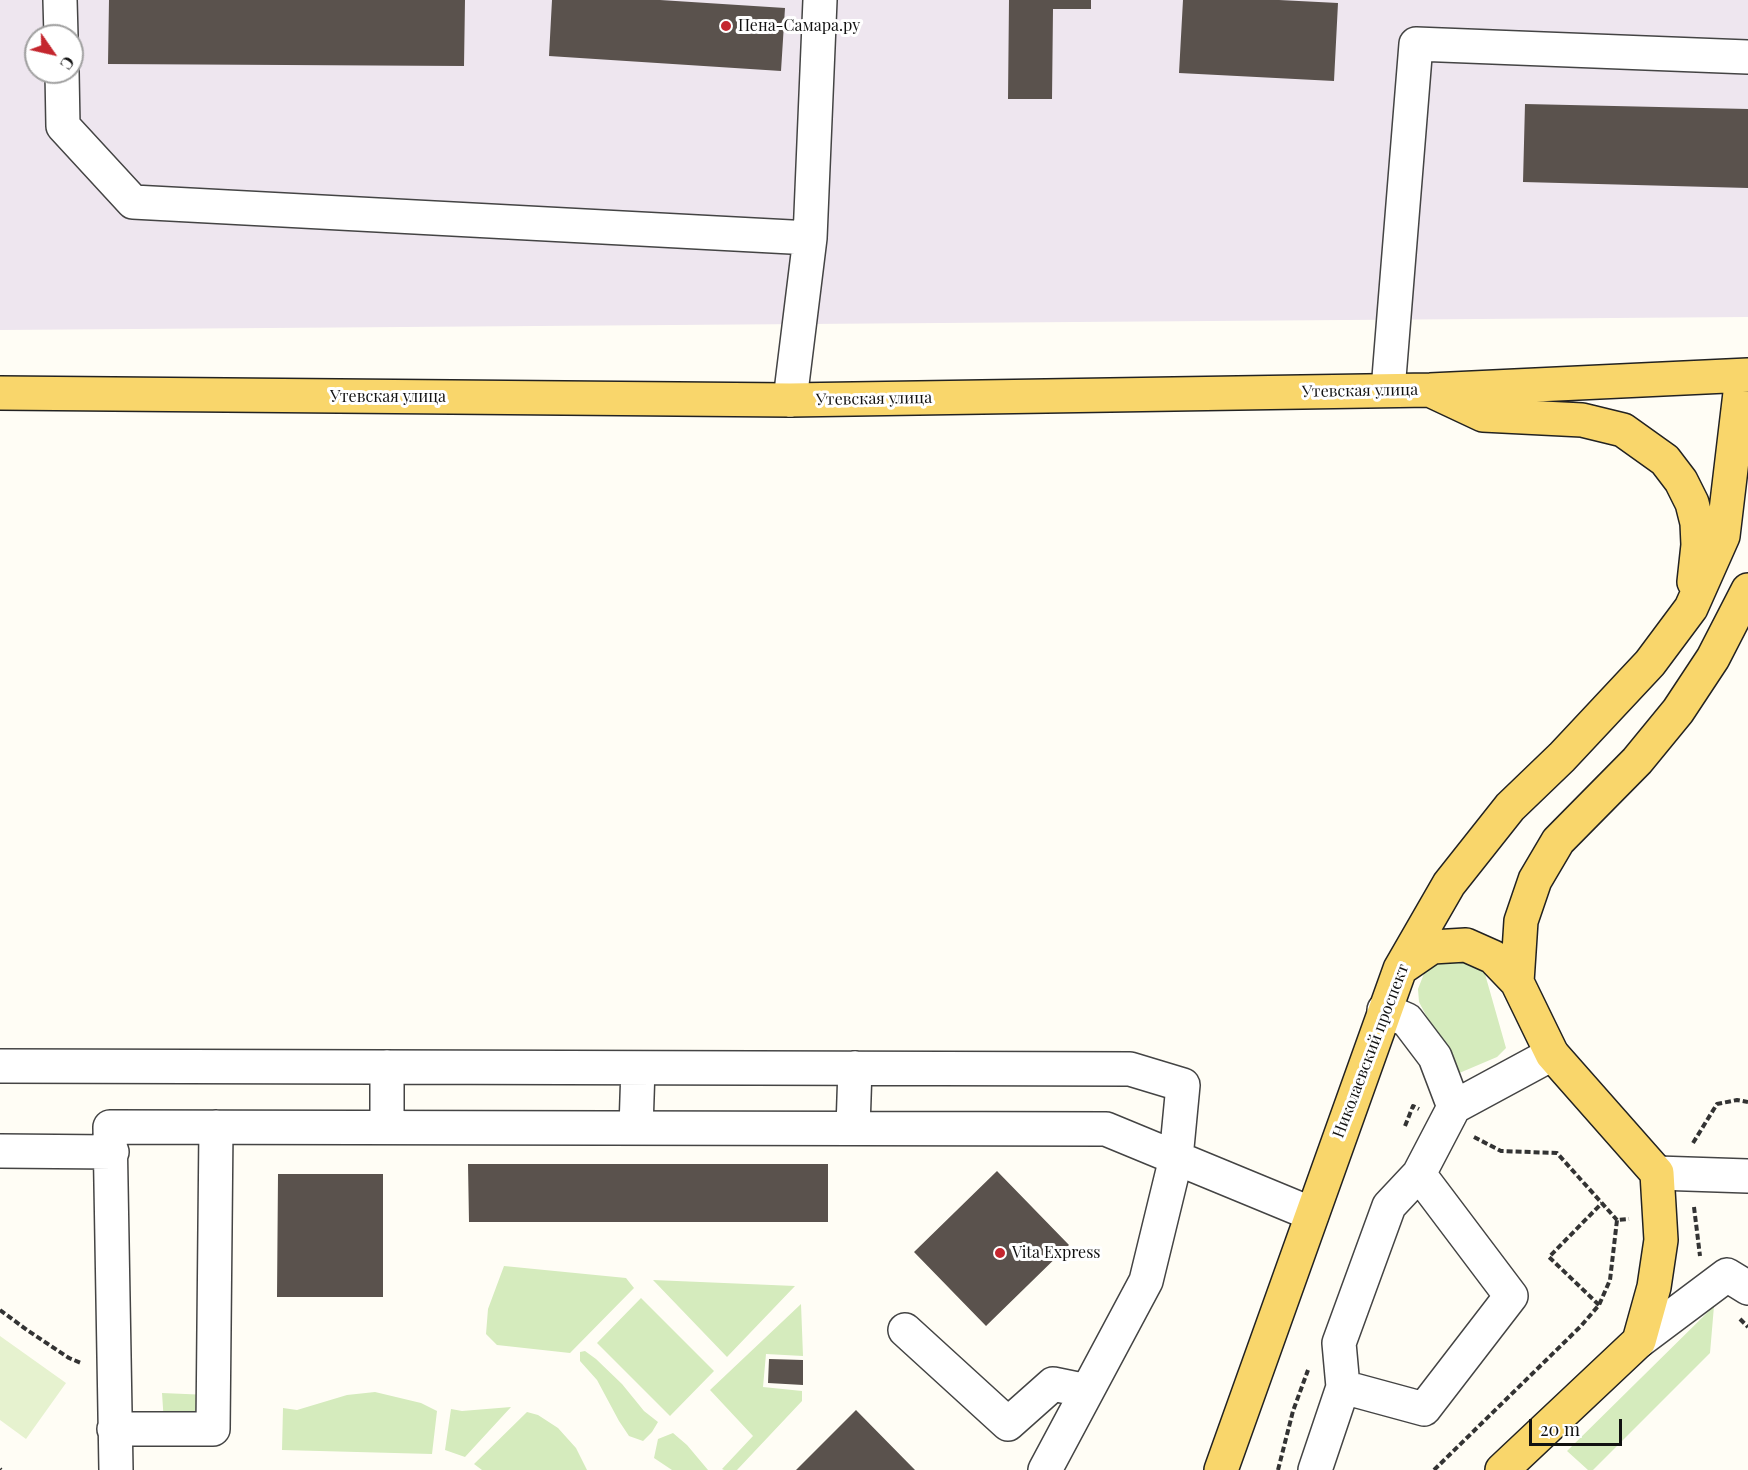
<!DOCTYPE html>
<html>
<head>
<meta charset="utf-8">
<style>
  body { margin:0 }
  #map { position:relative; width:1748px; height:1470px; overflow:hidden; background:#fffdf5; font-family:"Playfair Display",serif }
  canvas { display:block }
  .north { position:absolute; left:24px; top:24px; width:60px; height:60px; box-sizing:border-box; background:#fff; border:2px solid #a0a0a0; border-radius:50%; rotate:124deg; font-size:16px; font-weight:700; line-height:24px; text-align:center; color:#111 }
  .north::after { content:''; display:block; margin:auto; width:21px; height:27px; background:#c4262e; clip-path:polygon(50% 0,100% 100%,50% 72%,0 100%) }
  .scale { position:absolute; left:1529px; top:1419px; width:93px; height:27px; box-sizing:border-box; border:3px solid #111; border-top:0; padding-left:8px; font-size:18px; line-height:21px; white-space:nowrap; color:#111; -webkit-text-stroke:4px #fff; paint-order:stroke }
</style>
</head>
<body>
<div id="map">
<canvas width="1748" height="1470"></canvas>
<div class="north">С</div>
<div class="scale">20 m</div>
</div>
<script>
const ctx = document.querySelector('canvas').getContext('2d');
ctx.lineJoin = 'round';
function fill(path, color) { ctx.fillStyle = color; ctx.fill(path, 'evenodd'); }
const poly = rows => new Path2D(rows.map(r => 'M' + r).join(''));
function strokePath(path, color, width, dash) { ctx.strokeStyle = color; ctx.lineWidth = width; ctx.lineCap = dash ? 'butt' : 'round'; ctx.setLineDash(dash || []); ctx.stroke(path); }
function label(font, color, halo, rows, align = 'center') {
  ctx.font = font + ' "Playfair Display",serif'; ctx.lineWidth = 6; ctx.setLineDash([]); ctx.textBaseline = 'middle'; ctx.strokeStyle = halo; ctx.fillStyle = color; for (const [text, x, y, turn = 0] of rows) {
    ctx.save(); ctx.translate(x, y); ctx.rotate((+turn || 0) * Math.PI / 180); ctx.textAlign = isNaN(turn) ? turn : align; if (halo) ctx.strokeText(text, 0, 0); ctx.fillText(text, 0, 0); ctx.restore();
  }
}
fill(poly([
  [0,0,1748,0,1748,317,0,330],
  [36,36,72,36,72,72,36,72]
]), '#eee6ef');
fill(poly([
  [1458,958,1477,966,1485,974,1506,1048,1497,1057,1457,1074,1419,1002,1418,989,1425,971,1439,963],
  [504,1266,626,1278,634,1288,570,1353,497,1345,486,1334,488,1309],
  [653,1280,795,1286,727,1357],
  [641,1298,714,1371,670,1416,597,1343],
  [801,1304,803,1356,766,1354,763,1387,802,1391,802,1401,737,1470,724,1470,722,1469,753,1436,710,1390],
  [1714,1306,1710,1353,1593,1470,1588,1470,1567,1451],
  [585,1351,596,1359,622,1384,644,1411,658,1422,652,1432,643,1441,629,1436,619,1421,597,1380,580,1361,580,1352],
  [375,1392,421,1403,437,1411,432,1454,282,1450,283,1408,297,1410,347,1395],
  [162,1393,209,1395,195,1422,164,1423],
  [511,1407,465,1457,445,1450,451,1409,462,1411],
  [527,1412,538,1415,558,1428,576,1448,587,1470,482,1470,474,1464],
  [673,1433,687,1445,708,1470,672,1470,654,1458,658,1439]
]), '#d5ebbd');
fill(poly([
  [0,1336,66,1383,26,1439,0,1420]
]), '#e6f2cf');
fill(poly([
  [109,0,465,0,464,66,108,64],
  [552,0,660,0,785,8,781,71,549,56],
  [1009,0,1091,0,1091,9,1053,9,1052,99,1008,99],
  [1183,0,1279,0,1338,3,1334,81,1179,73],
  [1525,104,1748,109,1748,188,1523,182],
  [468,1164,828,1164,828,1222,469,1222],
  [997,1171,1069,1245,986,1326,914,1252],
  [278,1174,383,1174,383,1297,277,1297],
  [769,1359,803,1360,803,1385,768,1383],
  [856,1410,915,1470,796,1470]
]), '#5a524d');
const minor = poly([
  [60,0,61,36],
  [62,72,63,126,133,202,810,238],
  [1388,390,1416,44,1748,57],
  [790,400,810,238,820,0],
  [1384,1010,1407,1020,1435,1057,1454,1107],
  [0,1066,1130,1069,1183,1085,1176,1158,1146,1281,1045,1470],
  [387,1127,387,1067],
  [636,1128,638,1068],
  [853,1128,855,1068],
  [0,1151,112,1152],
  [1657,1173,1748,1176],
  [905,1330,1008,1424,1053,1384,1087,1391],
  [1639,1341,1727,1275,1748,1288],
  [1343,1387,1339,1343,1389,1206,1419,1174],
  [114,1429,213,1429,216,1127],
  [116,1470,110,1127,1106,1129,1312,1214],
  [1315,1470,1343,1387,1424,1409,1511,1296,1419,1174,1454,1107,1552,1054]
]);
const major = poly([
  [1434,392,1483,415,1582,420,1623,430,1665,460,1681,481,1692,503,1697,523,1698,545,1694,582],
  [0,393,790,400,1430,390,1748,375],
  [1400,969,1432,947,1466,945,1493,957,1517,982],
  [1221,1470,1400,969,1449,884,1510,807,1562,757,1650,663,1691,608,1723,536,1742,376],
  [1502,1470,1639,1341,1654,1287,1661,1240,1657,1173,1552,1054,1517,982,1521,921,1535,880,1558,841,1637,761,1678,711,1713,658,1748,590]
]);
strokePath(minor, '#444', 36);
strokePath(major, '#222', 36);
strokePath(poly([
  [1405,1126,1413,1106,1419,1109],
  [1474,1137,1501,1151,1557,1153,1617,1220],
  [1693,1143,1717,1104,1737,1100,1748,1102],
  [1694,1207,1700,1256],
  [1599,1305,1549,1257,1602,1203],
  [0,1310,27,1330,69,1358,81,1363],
  [1740,1319,1748,1327],
  [0,1469,1,1470],
  [1278,1470,1293,1411,1308,1370],
  [1434,1470,1581,1326,1599,1305,1610,1280,1617,1220,1629,1219]
]), '#333', 4, [6, 3]);
strokePath(minor, '#fff', 33);
strokePath(major, '#f9d66b', 33);
for (const [x, y, r, color] of [
  [726,26,6,"#c4262e"],
  [1000,1253,6,"#c4262e"]
]) { const dot = new Path2D(); dot.arc(x, y, r, 0, 2 * Math.PI); ctx.fillStyle = color; ctx.fill(dot); strokePath(dot, '#fff', 2); }
label('16px', '#111', '#fff', [
  ["Пена-Самара.ру",738,26],
  ["Vita Express",1012,1253]
], 'left');
label('16px', '#111', '#fff', [
  ["Утевская улица",1360,391,-1],
  ["Утевская улица",388,397],
  ["Утевская улица",874,399,-1],
  ["Николаевский проспект",1371,1051,-69]
]);
</script>
</body>
</html>
